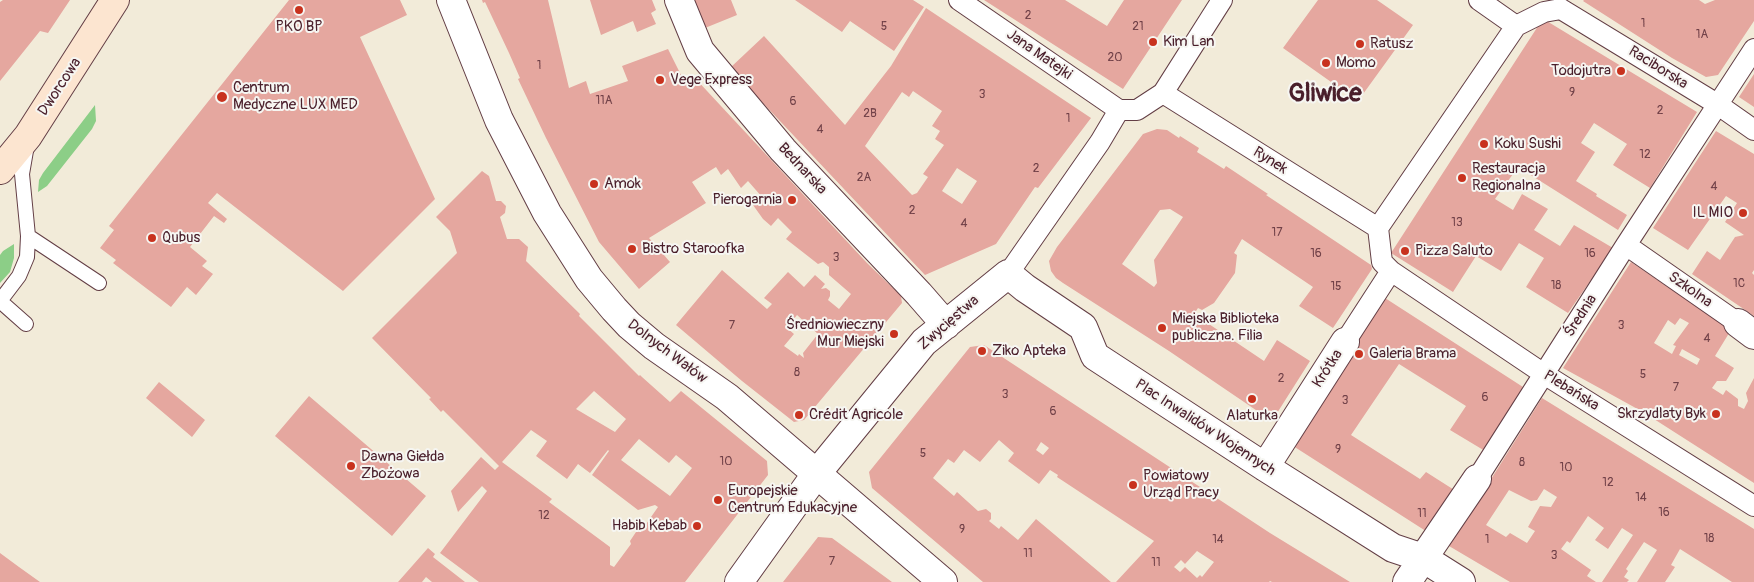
<!DOCTYPE html>
<html>
<head>
<meta charset="utf-8">
<style>
  body { margin:0 }
  canvas { display:block; background:#f2ebd9 }
</style>
</head>
<body>
<canvas width="1754" height="582"></canvas>
<script>
const ctx = document.querySelector('canvas').getContext('2d');
ctx.lineJoin = 'round';
function fill(path, color) { ctx.fillStyle = color; ctx.fill(path, 'evenodd'); }
const poly = rows => new Path2D(rows.map(r => 'M' + r).join(''));
function strokePath(path, color, width, dash) { ctx.strokeStyle = color; ctx.lineWidth = width; ctx.lineCap = dash ? 'butt' : 'round'; ctx.setLineDash(dash || []); ctx.stroke(path); }
function label(font, color, halo, rows, align = 'center') {
  ctx.font = font + ' Pangolin,sans-serif'; ctx.lineWidth = 4; ctx.setLineDash([]); ctx.textBaseline = 'middle'; ctx.strokeStyle = halo; ctx.fillStyle = color; for (const [text, x, y, turn = 0] of rows) {
    ctx.save(); ctx.translate(x, y); ctx.rotate((+turn || 0) * Math.PI / 180); ctx.textAlign = isNaN(turn) ? turn : align; if (halo) ctx.strokeText(text, 0, 0); ctx.fillText(text, 0, 0); ctx.restore();
  }
}
fill(poly([
  [95,105,96,121,92,129,47,186,38,192,39,180,43,173],
  [14,244,14,258,10,272,0,283,0,255,3,251]
]), '#8cce87');
fill(poly([
  [3,0,70,0,48,33,40,31,0,81,0,2],
  [289,0,400,0,407,15,360,37,435,199,343,291,217,193,208,203,227,219,224,223,214,216,190,247,207,261,202,266,213,274,196,295,187,287,171,307,113,263,116,260,100,248,114,230,109,226],
  [482,0,548,0,569,88,586,81,590,94,628,81,622,66,668,49,686,85,694,77,867,263,901,296,902,303,804,420,794,422,742,381,676,325,722,270,767,309,772,304,764,298,788,272,804,287,815,275,825,284,821,289,826,288,830,291,830,296,828,300,839,309,851,294,829,275,829,267,823,262,818,264,786,239,792,232,778,218,771,226,763,219,753,205,762,197,748,181,741,188,728,169,721,175,716,167,692,182,706,203,649,238,670,262,639,289,599,242,546,138,518,79,520,78,509,53,485,2,483,3],
  [797,315,818,334,803,353,804,358,799,354,798,356,784,346,794,334,787,328],
  [590,0,652,0,656,10,651,13,656,24,637,32,633,21,601,35],
  [694,0,731,0,737,15,705,28],
  [795,0,913,0,924,7,894,51,850,21,842,32],
  [984,0,1065,0,1107,26,1124,0,1182,0,1123,89],
  [1318,0,1377,0,1413,25,1358,101,1283,48],
  [1584,0,1699,0,1705,4,1715,0,1754,0,1754,21,1718,75,1706,77,1672,58,1583,1],
  [926,8,1091,118,1038,188,1035,187,996,244,925,275,730,68,764,36,845,125,891,66],
  [913,91,942,111,932,126,940,131,935,139,944,145,923,174,928,177,917,193,912,195,865,146,902,92,909,97],
  [957,168,977,181,962,204,942,191],
  [1542,20,1545,20,1697,112,1650,188,1613,165,1627,144,1594,123,1581,143,1595,152,1576,181,1597,194,1596,196,1627,215,1618,230,1518,167,1495,199,1513,210,1522,194,1548,209,1534,230,1560,246,1574,225,1613,248,1568,313,1526,287,1544,258,1519,243,1501,271,1476,256,1453,292,1391,253],
  [1754,74,1754,107,1739,97],
  [1157,129,1167,130,1179,138,1180,136,1199,148,1197,152,1224,169,1226,166,1268,194,1266,195,1371,265,1372,269,1333,328,1299,306,1313,287,1242,239,1234,253,1237,255,1235,273,1214,303,1202,310,1198,308,1194,314,1264,361,1277,340,1310,361,1272,421,1169,351,1063,283,1056,278,1051,271,1049,261,1057,247,1143,134],
  [1170,209,1183,217,1154,260,1157,283,1154,287,1122,264,1160,210],
  [1716,131,1754,154,1754,270,1752,273,1754,275,1754,316,1692,274,1707,251,1720,260,1735,237,1744,235,1725,222,1737,203,1726,196,1688,250,1653,228],
  [482,171,489,176,496,201,501,201,506,206,505,213,500,217,507,239,519,239,528,247,526,261,580,314,579,316,639,376,640,375,642,377,670,402,681,391,767,461,768,475,685,582,479,582,440,553,487,491,482,486,458,512,451,491,481,457,495,470,499,466,443,410,441,412,429,399,431,398,372,338,457,253,450,231,436,217],
  [594,391,626,419,615,432,576,409],
  [531,430,547,441,536,456,567,479,578,464,590,473,608,450,609,451,592,475,638,510,655,505,658,507,642,530,638,529,630,541,631,544,614,567,610,565,610,547,549,502,552,499,502,462],
  [639,439,669,463,676,455,692,468,670,496,621,460],
  [1631,262,1731,330,1715,356,1734,368,1726,381,1717,381,1712,388,1723,395,1726,390,1738,399,1738,406,1744,409,1748,401,1746,393,1754,378,1754,483,1643,412,1563,368],
  [1680,318,1689,323,1673,345,1676,346,1672,354,1654,343,1668,320,1675,325],
  [1682,349,1700,359,1697,365,1679,355],
  [1385,298,1523,387,1485,451,1450,430,1466,406,1399,364,1351,435,1420,479,1426,472,1459,493,1432,535,1290,444],
  [984,345,1270,533,1350,582,1272,582,1270,581,1269,582,1116,582,1154,541,1057,477,1058,475,1050,470,1039,484,1008,461,1014,453,999,440,980,462,964,450,954,463,948,459,933,478,954,496,957,492,978,511,986,509,991,513,991,519,989,521,999,529,1001,526,1018,540,1036,519,1111,582,983,582,872,488,869,472,970,347],
  [1041,442,1049,448,1043,455,1036,450],
  [1197,551,1214,562,1202,577,1200,575,1197,578,1185,567,1180,572,1174,567,1181,560,1185,564],
  [159,382,205,420,192,437,146,398],
  [309,396,426,496,392,536,275,436],
  [1542,398,1754,529,1754,582,1732,582,1680,549,1671,565,1675,567,1665,582,1637,582,1657,550,1644,542,1626,569,1628,571,1624,577,1629,580,1627,582,1602,582,1633,535,1622,528,1608,549,1595,540,1604,528,1588,516,1570,543,1567,541,1561,549,1591,570,1587,576,1596,582,1510,582,1449,546],
  [1544,489,1557,497,1551,507,1540,506,1528,527,1535,531,1527,543,1510,533,1506,537,1486,525,1509,490,1531,501,1537,500],
  [818,537,832,538,892,582,783,582],
  [428,548,435,554,433,557,465,582,432,582,426,577,422,582,398,582],
  [0,553,19,567,40,582,0,582]
]), '#e5a79f');
const service = poly([
  [28,236,99,283],
  [26,324,0,301,19,276,27,257,28,236,22,174,27,145]
]);
const pedestrian = poly([
  [959,0,1119,110],
  [1222,0,1163,93,1378,228,1382,262,1391,271,1544,374,1754,506],
  [1479,0,1516,26],
  [1561,9,1717,104,1754,130],
  [1119,110,1137,110,1163,93],
  [1378,228,1516,26,1544,12,1561,9],
  [1626,245,1738,323],
  [1008,274,1100,142,1119,110],
  [1345,342,1391,271],
  [1477,479,1626,245,1754,49]
]);
const minor = poly([
  [679,0,700,51,783,150,919,294,946,325],
  [1738,323,1754,335],
  [1265,467,1345,342],
  [817,473,924,342,1008,274,1025,288,1083,327,1095,356,1265,467,1393,548,1423,558,1461,582],
  [1407,582,1477,479]
]);
const tertiary = poly([
  [451,0,499,120,547,213,589,279,614,309,629,325,654,346,727,397,943,582],
  [739,582,817,473]
]);
const secondary = poly([
  [0,170,28,136,115,0]
]);
strokePath(service, '#633e45', 16);
strokePath(pedestrian, '#633e45', 22);
strokePath(minor, '#633e45', 30);
strokePath(tertiary, '#633e45', 30);
strokePath(secondary, '#633e45', 30);
strokePath(service, '#fff', 14);
strokePath(pedestrian, '#fff', 20);
strokePath(minor, '#fff', 28);
strokePath(tertiary, '#fff', 28);
strokePath(secondary, '#fce5d0', 28);
for (const [x, y, r, color] of [
  [299,10,5,"#c8321e"],
  [1153,42,5,"#c8321e"],
  [1360,44,5,"#c8321e"],
  [1326,63,5,"#c8321e"],
  [1621,71,5,"#c8321e"],
  [660,80,5,"#c8321e"],
  [222,97,6,"#c8321e"],
  [1484,144,5,"#c8321e"],
  [1462,178,5,"#c8321e"],
  [594,184,5,"#c8321e"],
  [792,200,5,"#c8321e"],
  [1743,213,5,"#c8321e"],
  [152,238,5,"#c8321e"],
  [632,249,5,"#c8321e"],
  [1405,251,5,"#c8321e"],
  [1162,328,5,"#c8321e"],
  [894,334,5,"#c8321e"],
  [982,351,5,"#c8321e"],
  [1359,354,5,"#c8321e"],
  [1252,399,5,"#c8321e"],
  [1716,414,5,"#c8321e"],
  [799,415,5,"#c8321e"],
  [351,466,5,"#c8321e"],
  [1133,485,5,"#c8321e"],
  [718,500,5,"#c8321e"],
  [697,526,5,"#c8321e"]
]) { const dot = new Path2D(); dot.arc(x, y, r, 0, 2 * Math.PI); ctx.fillStyle = color; ctx.fill(dot); strokePath(dot, '#f6f6f2', 2); }
label('12px', '#714148', null, [
  ["2",1028,16],
  ["1",1643,24],
  ["5",884,27],
  ["21",1138,27],
  ["1A",1702,35],
  ["20",1115,58],
  ["1",539,66],
  ["9",1572,93],
  ["3",982,95],
  ["11A",604,101],
  ["6",793,102],
  ["2",1660,111],
  ["2B",870,114],
  ["1",1068,119],
  ["4",820,130],
  ["12",1645,155],
  ["2",1036,169],
  ["2A",864,178],
  ["4",1714,187],
  ["2",912,211],
  ["13",1457,223],
  ["4",964,224],
  ["17",1277,233],
  ["16",1316,254],
  ["16",1590,254],
  ["3",836,258],
  ["1C",1739,284],
  ["18",1556,286],
  ["15",1336,287],
  ["7",732,326],
  ["3",1621,326],
  ["4",1707,339],
  ["8",797,373],
  ["5",1643,375],
  ["2",1281,379],
  ["7",1676,388],
  ["3",1005,395],
  ["6",1485,398],
  ["3",1345,401],
  ["6",1053,412],
  ["9",1338,450],
  ["5",923,454],
  ["10",726,462],
  ["8",1522,463],
  ["10",1566,468],
  ["12",1608,483],
  ["14",1641,498],
  ["16",1664,513],
  ["11",1422,514],
  ["12",544,516],
  ["9",962,530],
  ["18",1709,539],
  ["14",1218,540],
  ["1",1487,540],
  ["11",1028,554],
  ["3",1554,556],
  ["7",832,562],
  ["11",1156,563]
]);
label('15px', '#4a1f2b', '#f6f6f2', [
  ["PKO BP",299,27,"center"],
  ["Kim Lan",1163,42],
  ["Ratusz",1370,44],
  ["Momo",1336,63],
  ["Todojutra",1611,71,"right"],
  ["Vege Express",670,80],
  ["Centrum",233,88],
  ["Medyczne LUX MED",233,105],
  ["Koku Sushi",1494,144],
  ["Restauracja",1472,169],
  ["Regionalna",1472,186],
  ["Amok",604,184],
  ["Pierogarnia",782,200,"right"],
  ["IL MIO",1733,213,"right"],
  ["Qubus",162,238],
  ["Bistro Staroofka",642,249],
  ["Pizza Saluto",1415,251],
  ["Miejska Biblioteka",1172,319],
  ["publiczna. Filia",1172,336],
  ["Średniowieczny",884,325,"right"],
  ["Mur Miejski",884,342,"right"],
  ["Ziko Apteka",992,351],
  ["Galeria Brama",1369,354],
  ["Skrzydlaty Byk",1706,414,"right"],
  ["Crédit Agricole",809,415],
  ["Alaturka",1252,416,"center"],
  ["Dawna Giełda",361,457],
  ["Zbożowa",361,474],
  ["Powiatowy",1143,476],
  ["Urząd Pracy",1143,493],
  ["Europejskie",728,491],
  ["Centrum Edukacyjne",728,508],
  ["Habib Kebab",687,526,"right"]
], 'left');
label('15px', '#4a1f2b', '#f6f6f2', [
  ["Jana Matejki",1039,55,35],
  ["Raciborska",1658,68,32],
  ["Dworcowa",60,87,-57],
  ["Rynek",1270,161,32],
  ["Bednarska",802,169,47],
  ["Szkolna",1690,290,35],
  ["Średnia",1581,316,-57],
  ["Zwycięstwa",949,323,-41],
  ["Dolnych Wałów",667,352,37],
  ["Krótka",1328,369,-57],
  ["Plebańska",1571,391,32],
  ["Plac Inwalidów Wojennych",1205,428,33]
]);
label('bold 25px', '#4a1f2b', '#f6f6f2', [
  ["Gliwice",1325,95]
]);
</script>
</body>
</html>
